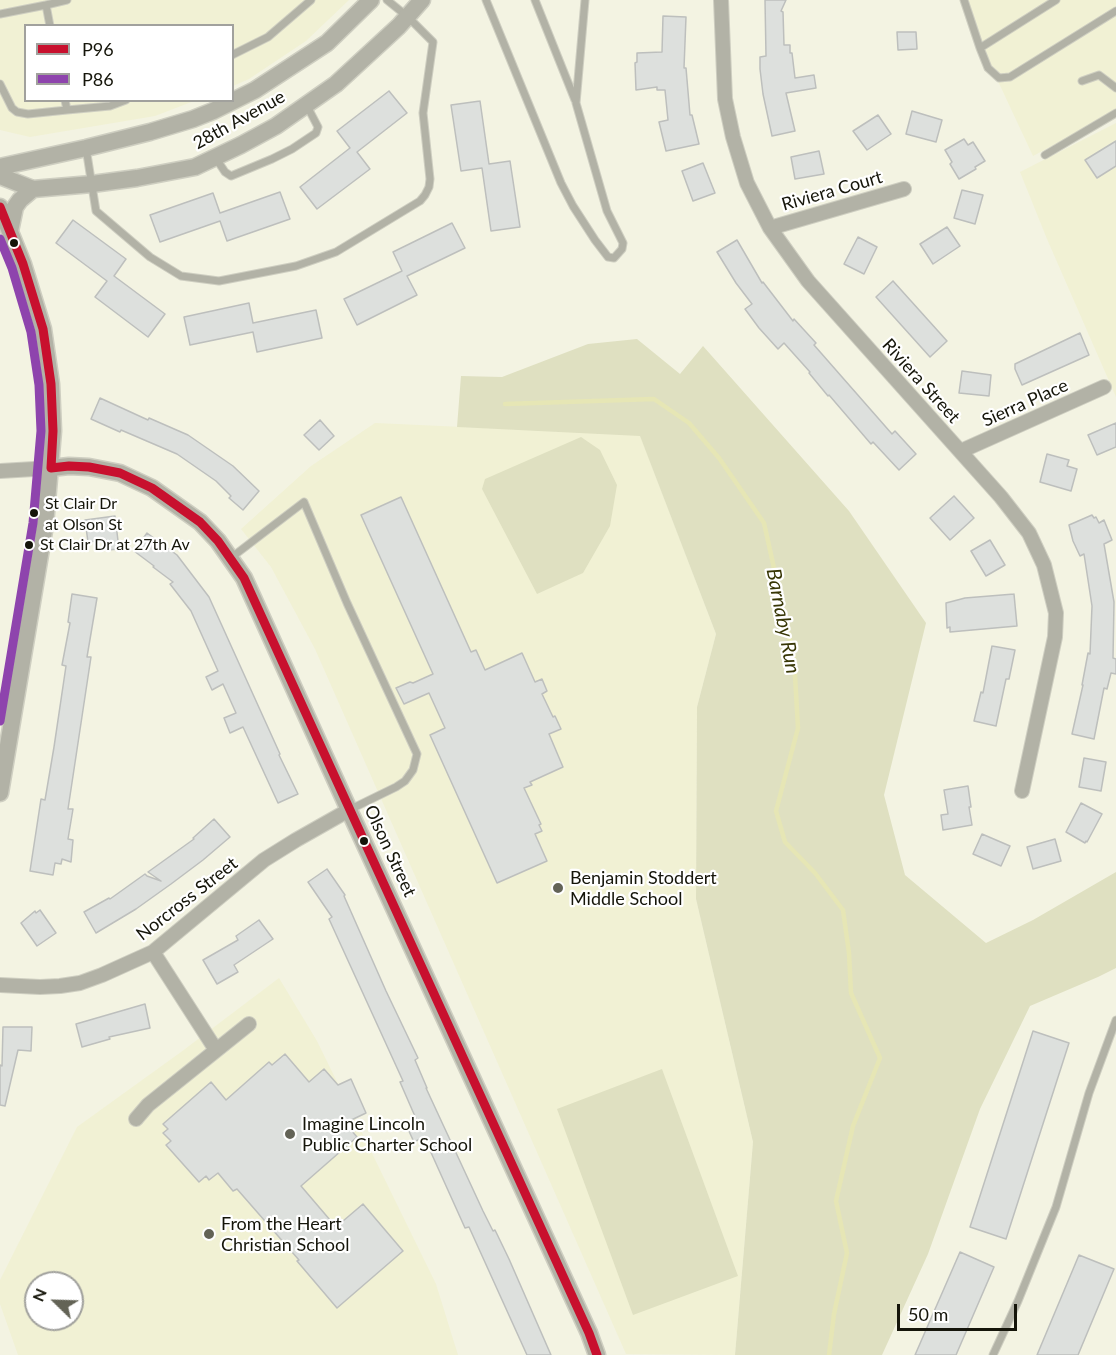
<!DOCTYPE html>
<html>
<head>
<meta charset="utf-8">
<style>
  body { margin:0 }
  #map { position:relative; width:1116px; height:1355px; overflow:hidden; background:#f3f3e2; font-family:Lato,sans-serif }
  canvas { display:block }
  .legend { position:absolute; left:24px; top:24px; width:210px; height:78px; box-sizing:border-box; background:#fff; border:2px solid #a1a19d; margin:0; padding:8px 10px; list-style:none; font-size:18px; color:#15150a }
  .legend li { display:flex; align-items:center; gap:12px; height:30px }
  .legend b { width:30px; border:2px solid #a1a19d }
  .north { position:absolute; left:24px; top:1271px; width:60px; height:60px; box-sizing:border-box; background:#fff; border:2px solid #a1a19d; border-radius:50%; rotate:293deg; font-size:16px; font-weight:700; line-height:24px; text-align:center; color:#15150a }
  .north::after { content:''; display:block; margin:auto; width:21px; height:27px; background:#636356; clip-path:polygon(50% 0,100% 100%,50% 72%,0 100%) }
  .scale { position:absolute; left:897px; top:1304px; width:120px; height:27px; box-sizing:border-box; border:3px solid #15150a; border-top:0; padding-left:8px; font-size:18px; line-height:21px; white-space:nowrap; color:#15150a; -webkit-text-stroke:4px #fff; paint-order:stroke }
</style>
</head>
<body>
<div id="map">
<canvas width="1116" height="1355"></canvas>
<ul class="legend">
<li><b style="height:8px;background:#c8102e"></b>P96</li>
<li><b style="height:8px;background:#8e44ad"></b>P86</li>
</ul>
<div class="north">N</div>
<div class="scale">50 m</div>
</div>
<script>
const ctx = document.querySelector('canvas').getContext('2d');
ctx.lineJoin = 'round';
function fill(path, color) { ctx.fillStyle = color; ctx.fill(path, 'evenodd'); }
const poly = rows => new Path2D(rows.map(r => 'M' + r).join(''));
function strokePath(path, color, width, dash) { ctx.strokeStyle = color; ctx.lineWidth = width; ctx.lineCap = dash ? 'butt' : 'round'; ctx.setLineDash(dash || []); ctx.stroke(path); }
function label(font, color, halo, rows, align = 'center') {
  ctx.font = font + ' Lato,sans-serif'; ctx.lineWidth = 4.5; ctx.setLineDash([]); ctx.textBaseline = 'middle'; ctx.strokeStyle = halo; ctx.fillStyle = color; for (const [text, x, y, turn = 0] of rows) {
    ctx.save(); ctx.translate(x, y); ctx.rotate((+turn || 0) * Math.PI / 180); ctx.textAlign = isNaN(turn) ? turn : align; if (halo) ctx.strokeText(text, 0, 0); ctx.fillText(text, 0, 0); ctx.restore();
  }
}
fill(poly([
  [0,0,349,0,306,41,249,79,233,86,232,26,26,26,26,100,194,101,155,116,30,137,0,130],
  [960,0,1116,0,1116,112,1033,156],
  [1116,123,1116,397,1047,239,1020,172],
  [375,423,640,435,716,634,697,707,696,899,753,1142,735,1355,626,1354,315,649,271,567,241,529,311,466],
  [279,978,317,1041,436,1284,458,1355,18,1355,0,1304,0,1280,77,1127,181,1052],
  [36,1283,72,1283,72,1319,36,1319]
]), '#f1f1d4');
fill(poly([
  [637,339,680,374,703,346,849,511,926,623,884,795,905,875,986,943,1033,920,1116,872,1116,968,1098,977,1030,1006,980,1109,928,1254,882,1355,735,1355,753,1142,696,899,697,707,716,634,640,436,457,427,461,376,502,377,588,344],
  [581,437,600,450,617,485,610,526,583,573,537,594,482,489,485,479],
  [662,1069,738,1276,633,1315,557,1109]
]), '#dfe0c1');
strokePath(poly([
  [505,404,654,399,689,423,719,458,764,523,794,658,798,728,776,811,785,842,815,873,843,910,849,953,851,993,880,1058,853,1126,836,1201,847,1253,834,1314,829,1355]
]), '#e6e6b5', 4.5);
const building = poly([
  [765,0,786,0,781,11,783,12,784,45,790,45,790,53,792,53,795,78,814,75,816,88,786,93,795,131,772,136,763,94,760,69,760,57,766,56,765,0],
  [663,16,686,17,684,68,686,68,690,115,692,115,699,144,666,151,659,122,668,120,665,90,657,90,657,87,636,90,635,63,637,62,637,53,662,52,663,16],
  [897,32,916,32,917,49,898,50,897,32],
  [389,91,407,113,357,152,370,169,317,209,300,187,350,148,337,131,389,91],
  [480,101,489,164,510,161,520,227,491,231,482,168,461,171,451,105,480,101],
  [912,111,942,120,936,142,906,134,912,111],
  [878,115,891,134,867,150,853,131,878,115],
  [964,139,968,145,973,142,985,161,975,167,976,169,959,179,950,164,952,162,945,150,964,139],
  [1116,141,1116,166,1097,178,1085,160,1116,141],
  [819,151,824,174,795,179,791,157,819,151],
  [703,163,715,193,693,201,682,171,703,163],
  [962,190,983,195,975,224,954,218,962,190],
  [280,192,290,219,227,241,220,221,160,242,150,215,213,193,220,213,280,192],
  [73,220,126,259,114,276,165,314,148,337,95,297,107,281,56,243,73,220],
  [452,223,465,248,407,276,417,295,357,325,344,299,402,271,393,252,452,223],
  [947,227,960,246,933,264,920,244,947,227],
  [858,237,877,247,864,274,844,264,858,237],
  [737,240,762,283,763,282,793,321,794,319,816,343,814,345,892,434,895,431,916,454,899,470,873,442,871,444,829,395,828,396,809,373,810,372,784,343,778,349,759,328,745,309,752,304,736,283,717,252,737,240],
  [893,281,947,341,930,357,876,297,893,281],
  [249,303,253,323,316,310,322,338,257,352,253,332,190,345,184,317,249,303],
  [1080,333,1089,355,1022,385,1015,369,1015,364,1080,333],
  [962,371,991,375,989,396,959,393,962,371],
  [100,398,148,420,149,418,188,435,233,466,259,491,243,510,229,498,231,496,216,481,177,454,121,430,120,432,91,419,100,398],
  [320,420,334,436,319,450,304,435,320,420],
  [1116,423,1116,447,1097,455,1088,435,1116,423],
  [1047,454,1069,460,1067,466,1077,469,1071,491,1040,482,1047,454],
  [954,496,974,518,950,540,930,518,954,496],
  [401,497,471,652,476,650,485,670,522,653,535,682,542,679,547,691,542,694,553,717,555,716,561,729,549,734,563,767,530,782,532,785,524,788,541,824,539,825,542,831,535,834,547,861,497,883,430,735,445,728,429,693,404,704,396,688,410,682,413,683,433,674,361,515,401,497],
  [1092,515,1094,518,1096,517,1099,523,1104,520,1112,540,1104,544,1114,602,1113,658,1116,659,1116,674,1111,673,1107,689,1104,688,1094,739,1072,734,1083,685,1082,685,1088,653,1090,654,1092,606,1084,554,1080,556,1073,541,1069,525,1092,515],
  [115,516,119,549,107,550,106,540,88,542,85,520,115,516],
  [147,533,177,555,209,597,280,754,279,755,298,794,278,803,243,727,230,733,224,718,236,713,223,684,212,690,206,677,218,671,191,611,170,584,173,582,153,567,154,566,134,551,147,533],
  [990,540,1005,565,986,576,971,551,990,540],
  [72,594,97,598,87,657,91,657,68,809,73,809,68,839,73,840,71,862,62,859,61,864,55,863,53,875,30,871,41,799,45,800,54,747,66,666,62,665,70,623,68,622,72,594],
  [1014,594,1017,626,950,632,950,627,947,628,946,603,965,598,1014,594],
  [992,646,1015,650,1009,679,1006,679,996,726,974,721,981,692,983,693,992,646],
  [1084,758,1106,762,1101,791,1079,787,1084,758],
  [968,786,971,807,969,807,972,825,943,830,941,815,948,814,944,790,968,786],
  [1081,803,1102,814,1087,842,1086,841,1085,843,1066,832,1081,803],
  [214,819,230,837,203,860,171,884,136,909,96,933,84,912,109,898,110,899,145,874,147,876,161,881,148,872,194,839,193,838,214,819],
  [982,834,1010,846,1001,866,973,854,982,834],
  [1055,839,1061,861,1033,869,1027,847,1055,839],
  [327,869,345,895,344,896,386,991,418,1058,415,1060,427,1088,426,1088,483,1211,493,1231,495,1230,509,1259,551,1355,527,1355,469,1227,465,1228,424,1137,414,1142,407,1127,417,1123,417,1121,400,1082,403,1081,329,919,332,917,308,882,327,869],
  [40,910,56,933,37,946,21,923,35,911,36,913,40,910],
  [259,920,273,939,234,965,238,972,217,984,203,960,238,940,236,936,259,920],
  [145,1004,150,1028,109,1037,110,1039,82,1047,76,1024,145,1004],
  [3,1027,32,1027,31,1051,18,1050,5,1106,0,1105,0,1065,2,1066,3,1027],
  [1033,1031,1069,1043,1006,1239,970,1227,1033,1031],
  [285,1054,309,1082,324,1069,338,1085,351,1079,366,1113,345,1123,357,1137,301,1186,336,1227,363,1204,403,1251,337,1308,297,1261,299,1260,237,1189,233,1191,218,1173,209,1180,206,1176,199,1182,166,1145,171,1141,163,1133,168,1129,163,1124,211,1082,226,1100,269,1062,272,1065,285,1054],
  [960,1252,994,1267,956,1355,915,1355,960,1252],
  [1079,1255,1114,1269,1078,1355,1037,1355,1079,1255]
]);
fill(building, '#dde0dd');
strokePath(building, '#bdbfbd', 1.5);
const service = poly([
  [486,0,561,183,573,206,595,240,608,257,614,258,622,249,623,243,607,211,576,103,585,0],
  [535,0,575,100],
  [964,0,980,48],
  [1056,0,980,48,988,68,999,78,1010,77,1116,11],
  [46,5,67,0],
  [0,14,46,5,50,26],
  [232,55,268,37,311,0],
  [1082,81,1099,75,1116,88],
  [0,84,12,108,17,112,28,114,67,110,65,100],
  [67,110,110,106,126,100],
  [86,148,96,211,150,257,181,276,219,281,296,266,336,252,420,201,425,195,429,187,430,179,423,113,433,42,408,17,387,0],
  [1045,155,1116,113],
  [215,157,225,172,231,176,272,159,292,149,316,133,318,127,307,106],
  [232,557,304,502,347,603,417,754,413,770,405,781,396,787,349,810],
  [993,1355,1018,1301,1056,1207,1089,1093,1116,1020]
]);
const minor = poly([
  [721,0,725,99,733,137,747,183,770,228,808,281,1001,497,1029,533,1044,565,1056,613,1055,637,1022,791],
  [770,228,904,189],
  [961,451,1104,387],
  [0,471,51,468],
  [153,952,216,1050],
  [0,985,40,987,60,986,80,983,102,975,153,952,264,860,296,840,349,810],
  [136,1119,148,1105,249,1024]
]);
const tertiary = poly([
  [0,167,86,148,150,132,193,119,213,111,255,90,327,43,371,0],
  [0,176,33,189,92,184,137,178,195,167,241,145,276,126,336,84,399,26,422,0],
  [0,207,23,264,43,329,51,384,53,431,45,525,0,793],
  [10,231,15,207,20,200,33,189],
  [51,468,69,466,89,467,120,473,152,488,200,522,218,541,244,578,349,810,589,1333,597,1355]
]);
strokePath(service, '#cecec1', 9);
strokePath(minor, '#cecec1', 16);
strokePath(tertiary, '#cecec1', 19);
strokePath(service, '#b2b2a6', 7);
strokePath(minor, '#b2b2a6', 14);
strokePath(tertiary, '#b2b2a6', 16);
strokePath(poly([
  [0,207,23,264,43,329,51,384,53,431,51,468],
  [51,468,69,466,89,467,120,473,152,488,200,522,218,541,244,578,589,1333,597,1355]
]), '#c8102e', 9);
strokePath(poly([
  [0,239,12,268,31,332,39,385,41,431,33,523,0,721]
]), '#8e44ad', 9);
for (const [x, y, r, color] of [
  [14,243,5,"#15150a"],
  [34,513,5,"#15150a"],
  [29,545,5,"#15150a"],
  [364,841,5,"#15150a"],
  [558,888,6,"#636356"],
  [290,1134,6,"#636356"],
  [209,1234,6,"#636356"]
]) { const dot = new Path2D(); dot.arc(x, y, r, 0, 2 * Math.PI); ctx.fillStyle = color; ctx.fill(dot); strokePath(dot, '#fff', 2); }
label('16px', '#15150a', '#fff', [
  ["St Clair Dr",45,504],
  ["at Olson St",45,525],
  ["St Clair Dr at 27th Av",40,545]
], 'left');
label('18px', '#15150a', '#fff', [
  ["28th Avenue",239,120,-29],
  ["Riviera Court",832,191,-16],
  ["Riviera Street",921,381,48],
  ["Sierra Place",1025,403,-24],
  ["Olson Street",390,851,65],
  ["Norcross Street",187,899,-38]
]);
label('18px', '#15150a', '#fff', [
  ["Benjamin Stoddert",570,878],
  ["Middle School",570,899],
  ["Imagine Lincoln",302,1124],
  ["Public Charter School",302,1145],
  ["From the Heart",221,1224],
  ["Christian School",221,1245]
], 'left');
label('italic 20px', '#373605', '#fff', [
  ["Barnaby Run",783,621,79]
]);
</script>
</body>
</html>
